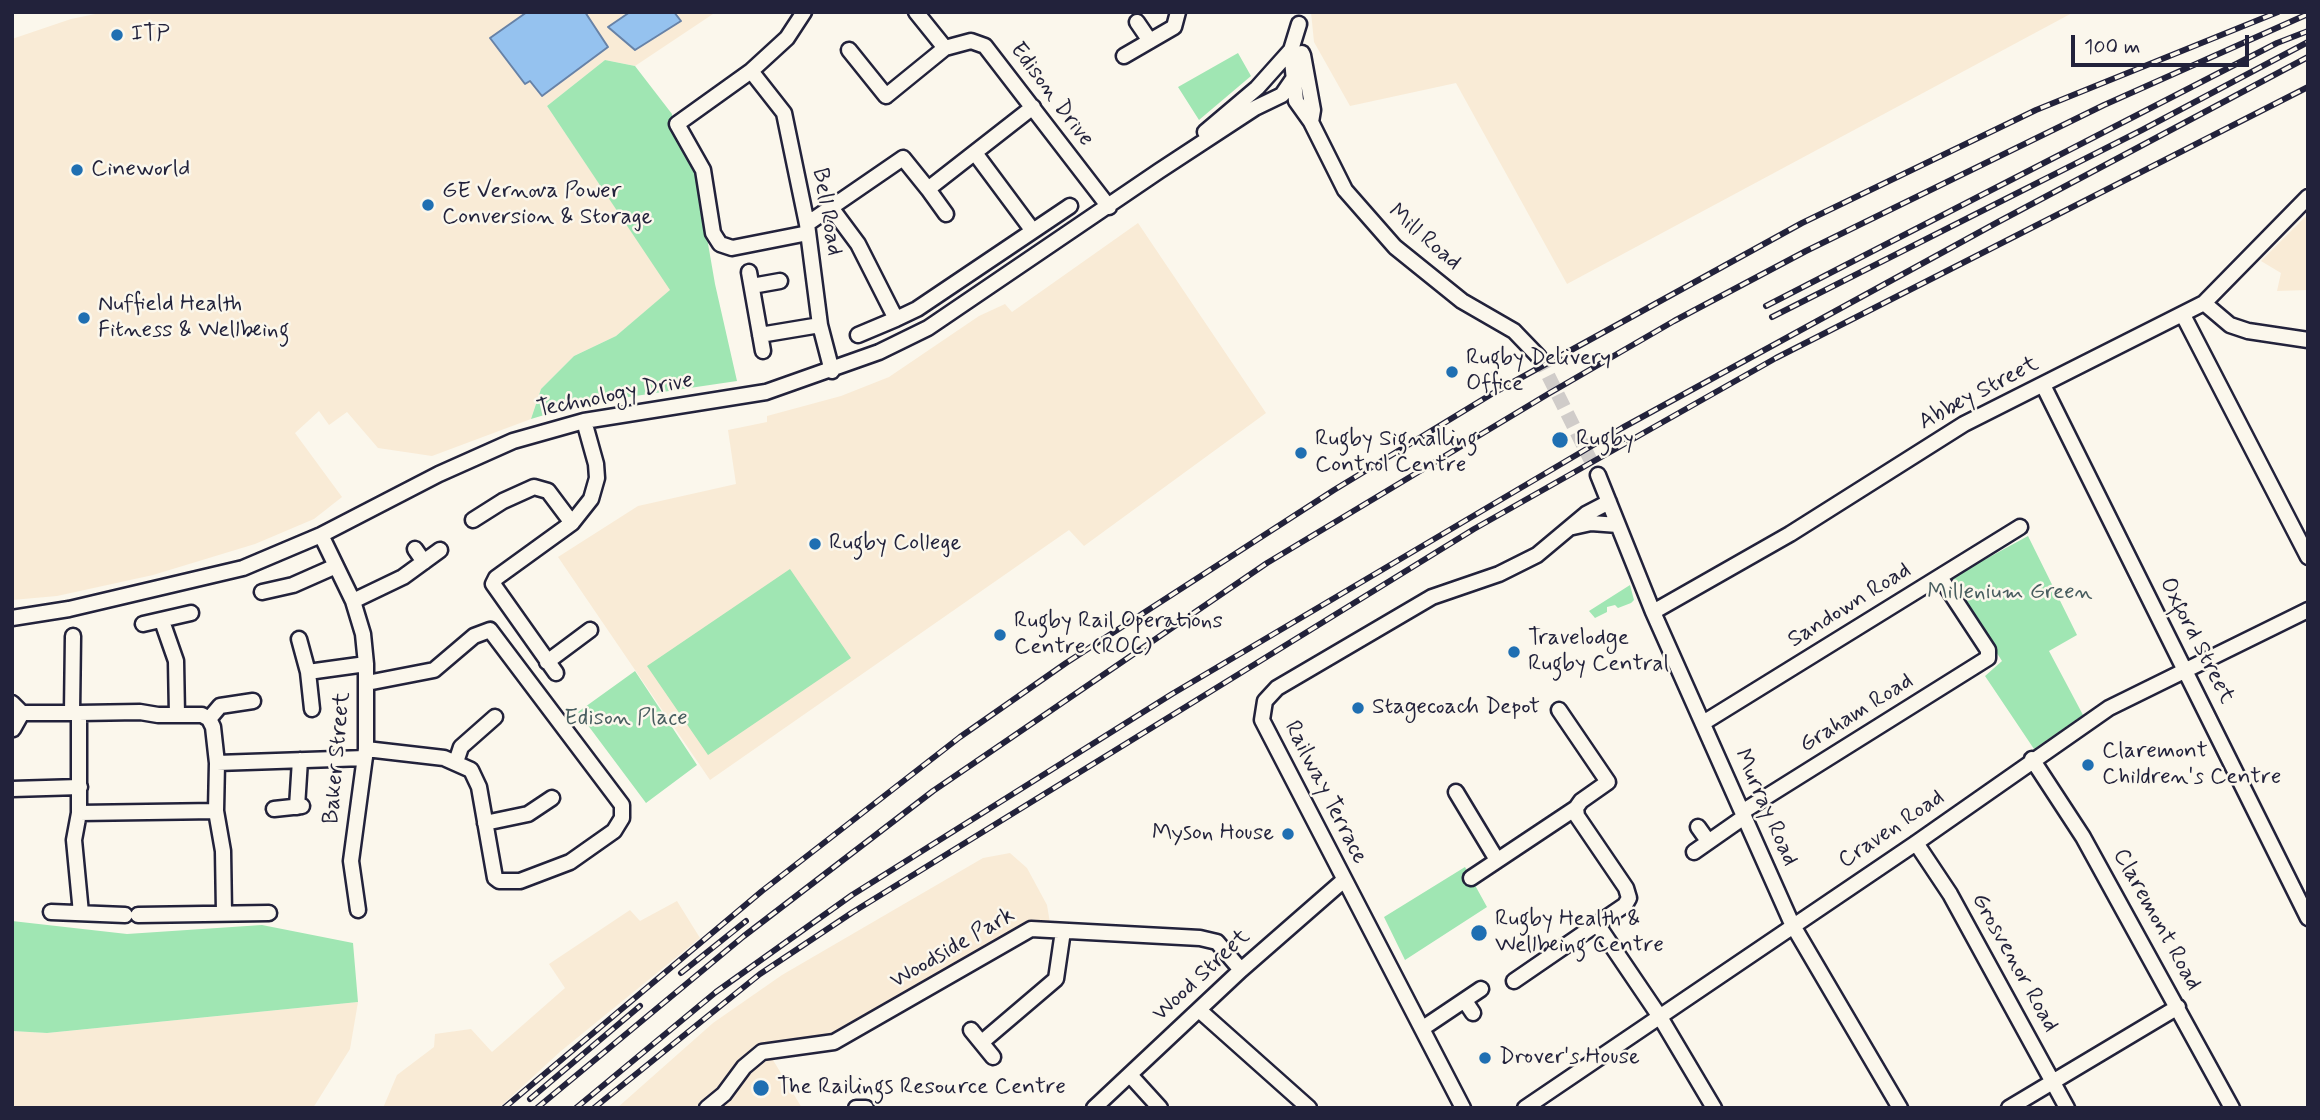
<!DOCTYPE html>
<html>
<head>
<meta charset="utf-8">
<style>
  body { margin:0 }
  #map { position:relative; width:2320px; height:1120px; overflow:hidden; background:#fbf7ec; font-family:Mynerve,sans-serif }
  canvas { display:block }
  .frame { position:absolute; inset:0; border:14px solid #22223b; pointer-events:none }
  .scale { position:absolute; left:2071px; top:35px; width:178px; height:32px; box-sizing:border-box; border:4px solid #22223b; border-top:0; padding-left:9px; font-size:21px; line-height:24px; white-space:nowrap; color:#22223b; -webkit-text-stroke:5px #fbf7ec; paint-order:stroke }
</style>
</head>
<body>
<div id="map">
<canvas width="2320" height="1120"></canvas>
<div class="frame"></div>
<div class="scale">100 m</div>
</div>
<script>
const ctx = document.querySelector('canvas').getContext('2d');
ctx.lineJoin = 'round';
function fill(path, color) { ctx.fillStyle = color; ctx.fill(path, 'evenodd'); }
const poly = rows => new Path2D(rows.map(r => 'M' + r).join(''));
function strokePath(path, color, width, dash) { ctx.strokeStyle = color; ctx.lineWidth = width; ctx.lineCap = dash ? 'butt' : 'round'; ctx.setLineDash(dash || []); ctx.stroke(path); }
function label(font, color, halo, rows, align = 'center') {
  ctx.font = font + ' Mynerve,sans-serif'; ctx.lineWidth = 5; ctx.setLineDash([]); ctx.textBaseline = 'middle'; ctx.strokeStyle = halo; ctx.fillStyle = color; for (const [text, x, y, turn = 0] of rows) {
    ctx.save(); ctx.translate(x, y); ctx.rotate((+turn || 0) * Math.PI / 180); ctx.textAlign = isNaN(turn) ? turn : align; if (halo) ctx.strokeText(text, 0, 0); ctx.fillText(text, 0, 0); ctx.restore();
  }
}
fill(poly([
  [105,12,716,12,635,66,605,60,547,106,671,290,616,336,574,356,541,389,531,419,432,456,378,448,347,412,329,425,319,411,295,433,342,497,314,519,255,544,153,575,57,596,12,600,12,39,71,19],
  [1311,12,2074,12,1567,284,1456,83,1350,106,1314,42],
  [2308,214,2308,290,2277,291,2281,273,2261,261],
  [1138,223,1266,413,1084,546,1069,530,710,780,558,557,638,506,736,484,728,430,767,422,767,416,841,396,889,377,979,316,1005,304,1012,312],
  [1010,853,1027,868,1047,905,1050,923,1032,922,1016,928,832,1038,773,1060,802,1108,617,1108,713,1023,782,975,983,858],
  [677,901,700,938,561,1051,499,1108,383,1108,397,1075,434,1047,435,1034,471,1029,492,1052,565,988,549,964,630,910,640,921],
  [358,1002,350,1049,313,1108,12,1108,12,1031,47,1033]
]), '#f9ebd6');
fill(poly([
  [1238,53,1251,76,1199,120,1178,87],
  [605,60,635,66,672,114,672,131,696,174,715,284,737,381,581,404,531,419,541,389,574,356,616,336,670,290,547,106],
  [2028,536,2077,635,2049,651,2083,715,2034,749,1985,676,2002,661,1949,579],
  [790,569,851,658,708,755,647,666],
  [1630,585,1634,600,1631,603,1618,608,1615,605,1607,607,1607,612,1595,618,1589,611],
  [635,671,697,765,646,803,578,712],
  [1465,867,1487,907,1405,960,1384,917],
  [12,921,127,934,262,925,353,943,358,1002,47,1033,12,1031]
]), '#a0e6b3');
const water = poly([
  [527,12,585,12,608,47,542,96,530,81,525,84,490,38,527,12],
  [630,12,674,12,681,21,635,50,608,27,630,12]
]);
fill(water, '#95c2ef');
strokePath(water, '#6782a7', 2);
strokePath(poly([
  [1539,357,1598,475]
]), '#d0ccc9', 14, [14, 7]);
const minor = poly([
  [804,12,787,38,751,71,677,124,703,170,713,233,720,244,732,248,808,233],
  [916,12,945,48,971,41,985,46,1109,207],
  [1137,22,1150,41],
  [1299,24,1291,50,1296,101,1311,122,1345,190,1395,247,1462,301,1514,331,1539,357],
  [849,50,886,96,945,48],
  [1303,55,1313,110,1311,122],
  [1124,56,1174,27,1178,12],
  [751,71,784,113,807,224,820,325,832,371],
  [1205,132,1257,88,1291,50],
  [975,153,1033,231],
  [928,189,946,214],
  [832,209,858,244,896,319,917,309,1070,206],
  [807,224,903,158,928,189,1033,107],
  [749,272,763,351],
  [752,286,780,281],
  [2204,303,2230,325,2248,331,2308,340],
  [2183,315,2308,557],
  [760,335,820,325],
  [858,335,896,319],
  [2043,385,2308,918],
  [1598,475,1653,612,1792,924,1900,1108],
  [473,520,503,501,534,487,548,491,572,523],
  [1573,527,1591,523,1618,525],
  [321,535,353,601,363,634,366,664,366,749,351,861,358,910],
  [415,549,424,562],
  [262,592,293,585,336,566],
  [353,601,403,577,440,550],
  [1653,612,1790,534,1964,424,2204,303,2308,197],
  [12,618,69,609,243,568,321,535,439,474,513,441,584,421,766,392,879,352,928,328,1159,171,1255,108,1282,95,1293,79,1302,53],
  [162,621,176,661,177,715],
  [143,624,191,613],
  [299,639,308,672,312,709],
  [547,662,590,630],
  [308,672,366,664],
  [556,673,493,584,496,578,572,523,591,499,597,478,596,464,584,421],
  [12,703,22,713,13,729],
  [1559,710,1608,782,1581,801,1576,808,1577,816,1626,888,1629,898,1625,905,1597,924,1660,1017,1714,1108],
  [72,712,73,636],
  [22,713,79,713],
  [209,719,220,706,253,701],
  [1703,723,2020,527],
  [366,749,444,758,471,770,479,787,495,878,499,881,520,881,570,862,614,831,622,818,622,805,490,630,474,636,434,670,367,683],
  [2032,759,2083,837,2232,1108],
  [456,762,461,747,495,717],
  [217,763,365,758],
  [12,789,80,787],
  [1456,792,1497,860],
  [297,807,300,760],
  [274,809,302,806],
  [216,811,79,813,79,713,140,712,158,715,202,715,209,719,213,727,217,763,216,811,223,851,224,913],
  [1742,812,1988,658,1988,650,1940,577],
  [79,813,74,840,81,913],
  [485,823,528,814,552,798],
  [1698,827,1708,841],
  [1916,843,1950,894,2067,1108],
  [1694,852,1744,817],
  [1471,878,1576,808],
  [51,912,125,915],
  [138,915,269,913],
  [1514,981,1597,924],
  [1465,1001,1473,1013],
  [1199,1010,1309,1108],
  [1423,1028,1481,989],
  [971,1030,993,1057],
  [982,1042,1056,979,1063,931],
  [1130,1075,1160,1108],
  [707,1108,724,1094,744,1067,762,1052,834,1042,1031,929,1200,938,1217,942,1241,970],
  [856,1108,866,1108],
  [1094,1108,1241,970,1344,880],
  [1463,1108,1262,720,1265,701,1277,688,1432,597,1499,574,1537,555,1586,514,1609,502],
  [1525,1108,1916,843,2109,708,2308,610],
  [2009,1108,2178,1007]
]);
strokePath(minor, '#22223b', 19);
strokePath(minor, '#fbf7ec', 14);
const rail = poly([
  [1766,306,2277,43,2308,31],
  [1772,317,2142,130,2308,42],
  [681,973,746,921],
  [530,1099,640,1006],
  [504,1108,762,891,960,737,1066,663,1334,490,1495,392,1802,223,2036,110,2278,12],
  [537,1108,744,936,933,791,1267,563,1548,394,1674,321,1806,251,2104,105,2308,14],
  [576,1108,716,992,852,895,1172,694,1622,428,1998,222,2308,57],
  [594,1108,760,974,853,912,1474,529,1776,358,2308,87]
]);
strokePath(rail, '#22223b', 6);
strokePath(rail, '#fbf7ec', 3.5, [10]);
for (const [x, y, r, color] of [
  [117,35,7,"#1f6fb2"],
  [77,170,7,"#1f6fb2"],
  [428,205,7,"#1f6fb2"],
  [84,318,7,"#1f6fb2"],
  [1452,372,7,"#1f6fb2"],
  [1560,440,9,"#1f6fb2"],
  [1301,453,7,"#1f6fb2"],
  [815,544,7,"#1f6fb2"],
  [1000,635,7,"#1f6fb2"],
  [1514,652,7,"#1f6fb2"],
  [1358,708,7,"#1f6fb2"],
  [2088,765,7,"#1f6fb2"],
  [1288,834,7,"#1f6fb2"],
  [1479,933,9,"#1f6fb2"],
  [1485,1058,7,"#1f6fb2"],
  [761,1088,9,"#1f6fb2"]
]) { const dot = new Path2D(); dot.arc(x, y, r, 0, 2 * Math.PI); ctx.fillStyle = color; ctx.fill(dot); strokePath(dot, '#fbf7ec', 2.5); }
label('23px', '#22223b', '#fbf7ec', [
  ["ITP",131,35],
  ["Cineworld",91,170],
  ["GE Vernova Power",442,192],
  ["Conversion & Storage",442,218],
  ["Nuffield Health",98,305],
  ["Fitness & Wellbeing",98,331],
  ["Rugby Delivery",1466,359],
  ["Office",1466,385],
  ["Rugby Signalling",1315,440],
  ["Control Centre",1315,466],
  ["Rugby",1576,440],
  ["Rugby College",829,544],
  ["Rugby Rail Operations",1014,622],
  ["Centre (ROC)",1014,648],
  ["Travelodge",1528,639],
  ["Rugby Central",1528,665],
  ["Stagecoach Depot",1372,708],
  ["Claremont",2102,752],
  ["Children's Centre",2102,778],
  ["Myson House",1274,834,"right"],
  ["Rugby Health &",1495,920],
  ["Wellbeing Centre",1495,946],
  ["Drover's House",1499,1058],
  ["The Railings Resource Centre",777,1088]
], 'left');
label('23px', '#22223b', '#fbf7ec', [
  ["Edison Drive",1051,95,53],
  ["Bell Road",826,212,80],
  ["Mill Road",1424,238,41],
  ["Abbey Street",1979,394,-28],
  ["Technology Drive",615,396,-11],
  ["Sandown Road",1850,606,-32],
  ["Oxford Street",2196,641,63],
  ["Graham Road",1857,714,-32],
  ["Baker Street",338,758,-85],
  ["Railway Terrace",1325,793,63],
  ["Murray Road",1765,808,66],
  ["Craven Road",1892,830,-34],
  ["Claremont Road",2156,920,61],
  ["Woodside Park",953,949,-30],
  ["Grosvenor Road",2014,963,61],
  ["Wood Street",1202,976,-43]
]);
label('23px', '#485d5f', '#fbf7ec', [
  ["Millenium Green",2010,593],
  ["Edison Place",626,719]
]);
</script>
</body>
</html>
